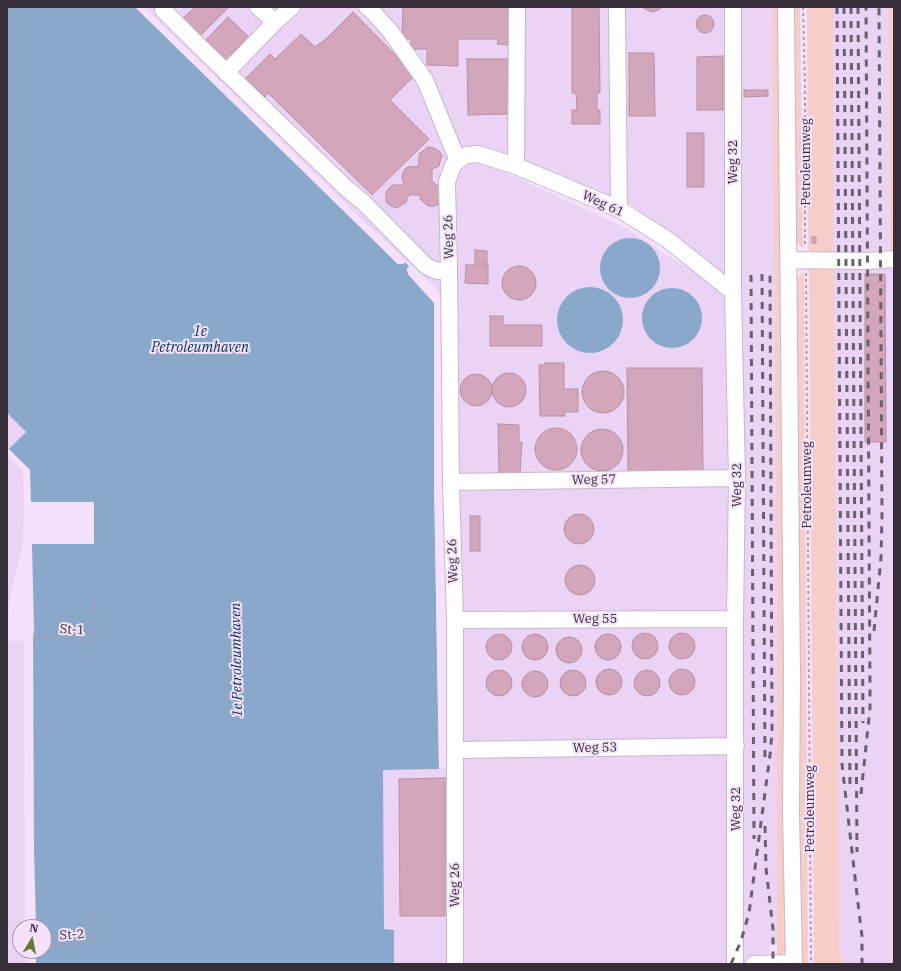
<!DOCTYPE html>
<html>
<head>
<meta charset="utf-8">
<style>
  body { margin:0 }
  #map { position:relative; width:901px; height:971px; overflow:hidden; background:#f5e1fc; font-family:"IBM Plex Serif",serif }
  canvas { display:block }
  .frame { position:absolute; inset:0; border:8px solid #352e38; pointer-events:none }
  .north { position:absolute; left:12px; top:919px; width:40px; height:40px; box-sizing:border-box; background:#f5e1fc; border:1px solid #a899ae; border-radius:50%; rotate:10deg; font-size:11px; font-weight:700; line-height:16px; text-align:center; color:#352e38 }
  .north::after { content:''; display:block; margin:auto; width:14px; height:18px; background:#697b2b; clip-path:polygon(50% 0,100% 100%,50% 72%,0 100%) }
</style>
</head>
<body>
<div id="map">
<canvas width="901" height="971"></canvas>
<div class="frame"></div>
<div class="north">N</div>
</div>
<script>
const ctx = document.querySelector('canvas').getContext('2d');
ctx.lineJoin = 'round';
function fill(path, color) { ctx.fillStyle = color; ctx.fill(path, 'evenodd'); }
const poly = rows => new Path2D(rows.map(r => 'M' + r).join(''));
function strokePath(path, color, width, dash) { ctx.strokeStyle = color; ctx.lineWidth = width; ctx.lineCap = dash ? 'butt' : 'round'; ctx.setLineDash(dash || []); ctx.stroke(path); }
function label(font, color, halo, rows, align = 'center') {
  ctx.font = font + ' "IBM Plex Serif",serif'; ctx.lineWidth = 4; ctx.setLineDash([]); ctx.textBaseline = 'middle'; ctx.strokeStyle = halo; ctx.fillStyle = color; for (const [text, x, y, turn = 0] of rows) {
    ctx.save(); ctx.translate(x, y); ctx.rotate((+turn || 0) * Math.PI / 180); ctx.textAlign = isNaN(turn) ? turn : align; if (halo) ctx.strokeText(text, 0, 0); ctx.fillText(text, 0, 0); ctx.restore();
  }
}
fill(poly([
  [144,7,772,7,777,641,777,944,769,944,769,964,394,964,394,930,384,930,383,770,446,768,446,593,457,319,455,287,458,275,453,179,471,163,489,165,628,229,682,265,714,266,630,204,477,145,440,170,441,297,436,288,361,219],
  [833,7,888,7,890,268,894,268,894,964,843,964,839,945,833,256],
  [7,413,26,432,7,452],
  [7,455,23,471,24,502,23,544,10,596,7,626],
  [7,640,24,641,25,927,20,927,20,951,34,951,26,952,26,964,7,964]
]), '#ebd3f5');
fill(poly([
  [772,7,781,7,787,949,782,954,777,956,777,641],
  [793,7,800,7,803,248,795,241],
  [807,7,833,7,833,256,816,254,811,252,808,249],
  [888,7,894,7,894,252,890,254],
  [834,267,839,945,843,964,814,964,809,269],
  [804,272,808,964,800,964,799,948,796,280,797,277]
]), '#f7cdca');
fill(poly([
  [7,7,135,7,398,264,403,264,405,262,409,266,407,269,408,274,434,303,434,478,439,769,383,770,384,929,394,930,394,964,36,964,36,951,44,951,44,927,36,927,34,848,33,637,34,630,32,544,94,544,94,502,31,502,30,470,9,449,26,432,7,413],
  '600 268a30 30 0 1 1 60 0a30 30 0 1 1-60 0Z',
  '557 320a33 33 0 1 1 66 0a33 33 0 1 1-66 0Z',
  '642 318a30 30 0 1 1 60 0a30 30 0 1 1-60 0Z'
]), '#89a8ca');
fill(poly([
  [135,7,138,7,399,262,405,260,411,265,409,269,410,273,436,302,436,478,441,769,439,769,434,478,434,303,408,274,407,269,409,266,405,262,403,264,398,264]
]), '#f5e1fc');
const building = poly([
  [195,7,229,7,199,37,181,20,195,7],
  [403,7,509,7,508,45,497,44,498,39,458,39,458,66,427,65,427,49,411,49,411,39,402,39,403,7],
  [572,7,599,7,600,93,597,93,597,110,600,110,600,124,572,124,572,110,577,110,576,93,572,93,572,7],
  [642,7,663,7,658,10,653,12,647,10,642,7],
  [353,12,415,75,390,100,429,139,372,195,268,93,265,97,245,79,270,54,275,59,301,34,315,47,326,39,353,12],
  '696 24a9 9 0 1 1 18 0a9 9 0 1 1-18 0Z',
  [228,17,249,37,224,60,204,42,228,17],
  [629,53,654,53,655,116,629,116,629,53],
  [723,56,723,110,697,110,697,57,723,56],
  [467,59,508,59,508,114,468,115,467,59],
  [744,90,768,90,768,96,744,97,744,90],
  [687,133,704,133,704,187,687,187,687,133],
  [428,147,434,148,439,151,442,155,439,166,432,169,432,181,440,188,442,198,439,204,435,206,428,206,420,199,420,195,409,195,406,202,402,205,396,208,391,206,386,202,386,192,392,185,404,185,402,178,403,172,406,168,411,166,416,167,419,165,419,154,428,147],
  [812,237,816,237,816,243,812,243,812,237],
  [475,250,487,251,487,264,475,264,475,250],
  [466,265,488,265,488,284,465,283,466,265],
  '502 283a17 17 0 1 1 34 0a17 17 0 1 1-34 0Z',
  [865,274,885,274,886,442,865,442,865,274],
  [490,316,503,316,503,325,542,325,542,346,490,346,490,316],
  [545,363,564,363,564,389,578,389,578,412,564,412,565,416,540,416,539,365,545,365,545,363],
  [627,368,702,368,703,472,628,472,627,368],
  '582 392a21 21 0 1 1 42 0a21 21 0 1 1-42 0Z',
  '492 390a17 17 0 1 1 34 0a17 17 0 1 1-34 0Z',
  '460 390a16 16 0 1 1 32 0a16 16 0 1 1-32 0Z',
  [498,424,519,425,519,442,522,442,520,473,499,473,498,424],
  '535 449a21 21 0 1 1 42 0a21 21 0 1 1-42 0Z',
  '581 450a21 21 0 1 1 42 0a21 21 0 1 1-42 0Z',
  '564 529a15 15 0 1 1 30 0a15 15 0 1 1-30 0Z',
  [470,516,480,516,480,551,470,551,470,516],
  '565 580a15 15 0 1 1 30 0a15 15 0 1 1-30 0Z',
  '669 646a13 13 0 1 1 26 0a13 13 0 1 1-26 0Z',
  '632 646a13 13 0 1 1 26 0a13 13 0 1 1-26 0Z',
  '595 647a13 13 0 1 1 26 0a13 13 0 1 1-26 0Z',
  '522 647a13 13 0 1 1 26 0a13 13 0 1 1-26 0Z',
  '486 647a13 13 0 1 1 26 0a13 13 0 1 1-26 0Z',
  '556 650a13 13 0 1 1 26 0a13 13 0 1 1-26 0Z',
  '669 682a13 13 0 1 1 26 0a13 13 0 1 1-26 0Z',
  '596 682a13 13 0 1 1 26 0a13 13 0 1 1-26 0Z',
  '486 683a13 13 0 1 1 26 0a13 13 0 1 1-26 0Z',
  '560 683a13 13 0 1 1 26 0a13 13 0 1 1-26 0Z',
  '634 683a13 13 0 1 1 26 0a13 13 0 1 1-26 0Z',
  '522 684a13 13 0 1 1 26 0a13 13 0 1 1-26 0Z',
  [445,778,445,916,400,916,399,779,445,778]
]);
fill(building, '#d4a6bb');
strokePath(building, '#b293a1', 1);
const minor = poly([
  [163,7,163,10,195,42,346,188,363,202,426,266,437,271,449,270],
  [367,7,372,11,390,31,425,80,458,161],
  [617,7,619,209],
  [733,7,733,292,737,478,735,619,735,964],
  [786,7,792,676,791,812,794,964],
  [275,22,292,7],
  [226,73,275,22,258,7],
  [516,166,517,7],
  [789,260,867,261,894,259],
  [451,482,737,478],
  [455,620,735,619],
  [455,750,736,746],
  [455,964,455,620,451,482,449,270,447,182,453,165,466,155,478,154,516,166,619,209,668,240,733,292],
  [754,964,794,963]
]);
strokePath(minor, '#c8b5cf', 18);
strokePath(poly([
  [803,7,805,86,805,247],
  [806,273,811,964],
  [33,637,94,640,95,599],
  [44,946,95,942,94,911]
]), '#ad9db2', 2, [3, 3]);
strokePath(minor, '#fff', 16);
strokePath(poly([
  [837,7,842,764,859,912,862,936,862,964],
  [844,7,850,791],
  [851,7,857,852],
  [858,7,863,723],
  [762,274,765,760],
  [751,275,754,839],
  [874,631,881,558,882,516,879,7],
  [861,794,870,708,870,692,866,7],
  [765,826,766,868,773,929,773,964],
  [731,964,741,941,749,913,770,755,772,733,770,274]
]), '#6a606e', 3, [7, 7]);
label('13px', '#352e38', '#f5e1fc', [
  ["Weg 32",733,162,-90],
  ["Petroleumweg",806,162,-90],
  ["Weg 61",603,204,25],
  ["Weg 26",449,237,-92],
  ["Weg 57",594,480,-1],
  ["Weg 32",737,485,-90],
  ["Petroleumweg",807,485,-90],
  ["Weg 26",453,561,-92],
  ["Weg 55",595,619],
  ["St-1",72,630,3],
  ["Weg 53",595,748,-1],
  ["Weg 32",736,809,-90],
  ["Petroleumweg",810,809,-90],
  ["Weg 26",455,885,-90],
  ["St-2",72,935,-4]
]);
label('italic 14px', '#073762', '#f5e1fc', [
  ["1e",200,332],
  ["Petroleumhaven",200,348],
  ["1e Petroleumhaven",237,660,-91]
]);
</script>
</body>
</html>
